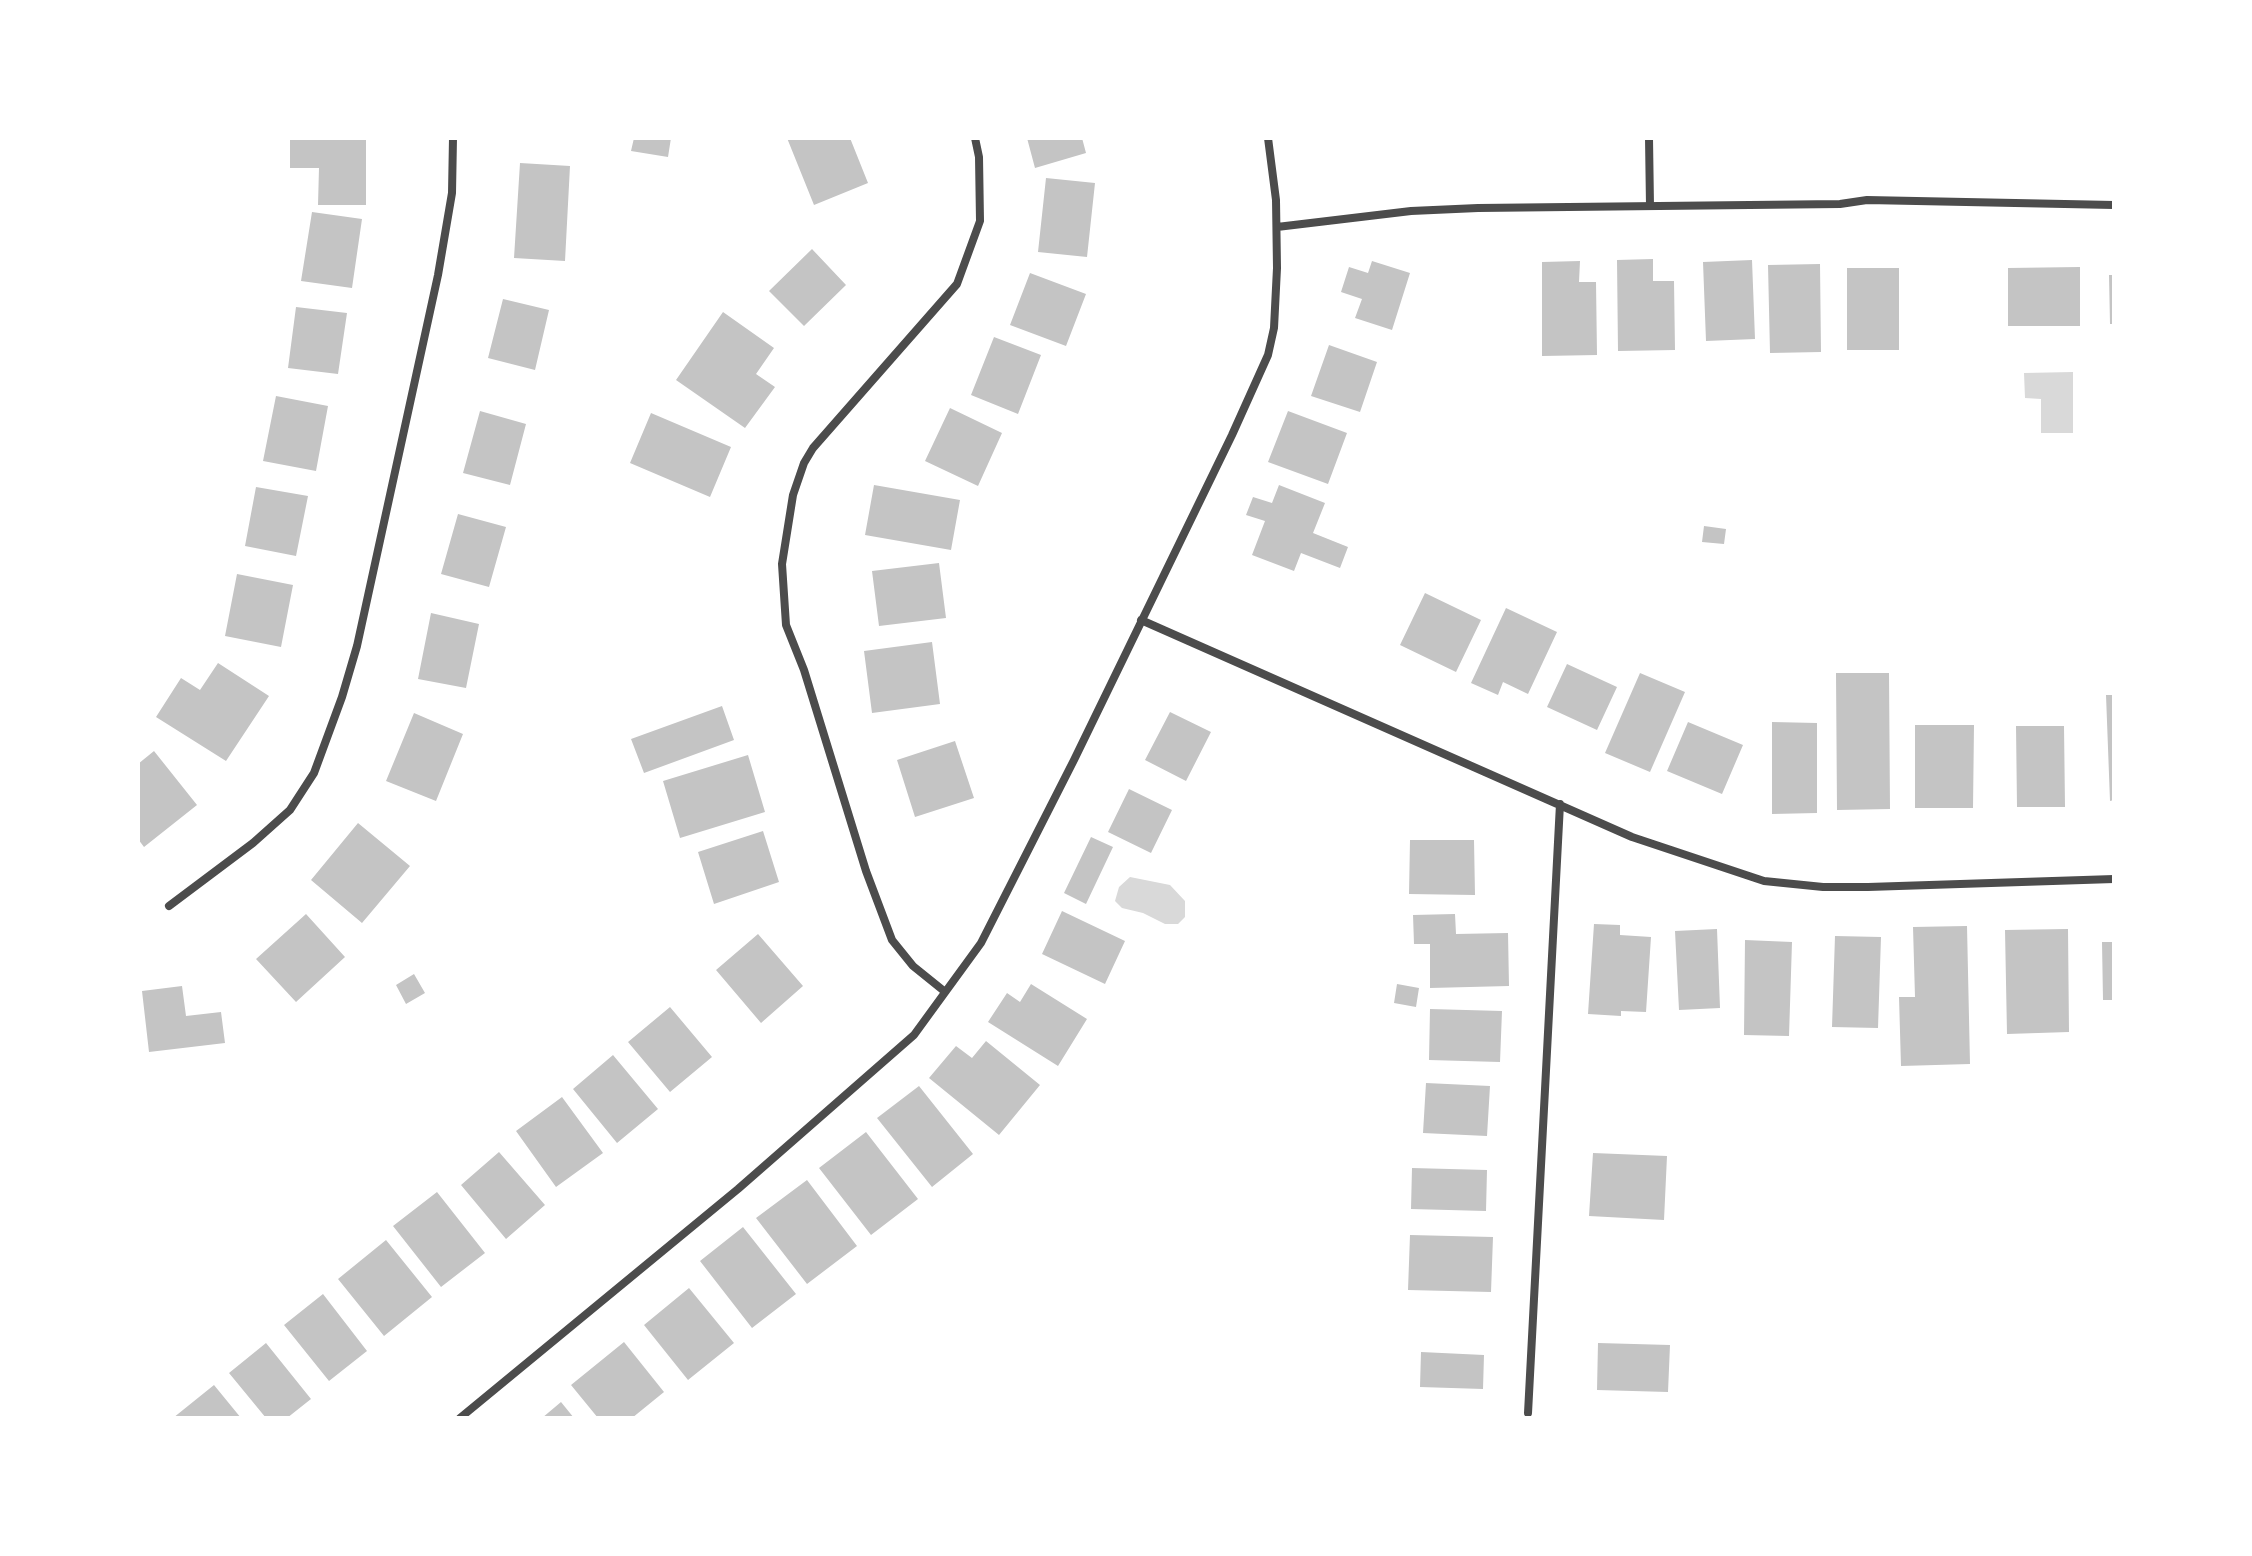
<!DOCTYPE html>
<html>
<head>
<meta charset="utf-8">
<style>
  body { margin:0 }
  #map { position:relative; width:2252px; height:1556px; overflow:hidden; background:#fff; font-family:"Titillium Web",sans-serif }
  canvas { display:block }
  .frame { position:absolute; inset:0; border:140px solid #fff; pointer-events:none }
</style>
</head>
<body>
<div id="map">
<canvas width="2252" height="1556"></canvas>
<div class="frame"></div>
</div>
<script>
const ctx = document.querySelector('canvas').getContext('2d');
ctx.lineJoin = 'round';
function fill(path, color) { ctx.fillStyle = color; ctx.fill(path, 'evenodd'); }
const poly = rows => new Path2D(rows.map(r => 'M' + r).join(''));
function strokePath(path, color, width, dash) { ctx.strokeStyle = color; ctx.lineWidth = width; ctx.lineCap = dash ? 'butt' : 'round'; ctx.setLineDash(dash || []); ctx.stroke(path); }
fill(poly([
  [2073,372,2073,433,2041,433,2041,399,2025,398,2024,373],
  [1130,877,1170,885,1185,901,1185,917,1178,924,1165,924,1143,913,1122,908,1115,901,1119,887]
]), '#d9d9d9');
fill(poly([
  [634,138,671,138,668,157,631,151],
  [787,138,850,138,868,183,814,205],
  [1027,138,1082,138,1086,153,1035,168],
  [290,140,366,140,366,205,318,205,319,168,290,168],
  [520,163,570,166,565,261,514,258],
  [1046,178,1095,183,1087,257,1038,252],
  [312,212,362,219,352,288,301,281],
  [812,249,846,285,804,326,769,291],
  [1653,259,1653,281,1674,281,1675,350,1618,351,1617,260],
  [1752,260,1755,339,1706,341,1703,262],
  [1372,261,1410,273,1392,330,1355,318,1362,299,1341,292,1349,267,1368,273],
  [1580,261,1579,282,1596,282,1597,355,1542,356,1542,262],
  [1820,264,1821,352,1770,353,1768,265],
  [2080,267,2080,326,2008,326,2008,268],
  [1847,268,1899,268,1899,350,1847,350],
  [1030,273,1086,294,1066,346,1010,325],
  [2109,275,2114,275,2114,324,2110,324],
  [503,299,549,310,535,370,488,358],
  [296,307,347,313,338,374,288,368],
  [723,312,774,348,756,374,775,387,745,428,676,380],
  [994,337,1041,355,1018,414,971,395],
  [1329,345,1377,362,1360,412,1311,396],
  [276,396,328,406,316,471,263,461],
  [950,408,1002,433,978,486,925,461],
  [480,411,526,424,510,485,463,473],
  [1288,411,1347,433,1328,484,1268,462],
  [651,413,731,447,710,497,630,463],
  [874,485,960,500,951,550,865,535],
  [1279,485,1325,503,1313,533,1348,547,1340,568,1301,553,1294,571,1252,555,1265,521,1246,515,1253,497,1272,503],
  [256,487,308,496,296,556,245,546],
  [458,514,506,527,489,587,441,574],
  [1704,526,1726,529,1724,544,1702,542],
  [939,563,946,618,879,626,872,571],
  [237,574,293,585,281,647,225,636],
  [1425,593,1481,620,1456,672,1400,645],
  [1506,608,1557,632,1528,694,1503,682,1498,695,1471,683],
  [431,613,479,624,466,688,418,679],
  [932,642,940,704,872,713,864,651],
  [218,663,269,696,226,761,156,717,181,678,200,690],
  [1567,664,1617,687,1597,730,1547,707],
  [1640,673,1685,692,1650,772,1605,753],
  [1836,673,1889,673,1890,809,1837,810],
  [2106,695,2114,695,2114,800,2110,801],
  [722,706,734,740,644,773,631,739],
  [1170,712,1211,732,1186,781,1145,760],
  [414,713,463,734,436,801,386,781],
  [1688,722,1743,745,1722,794,1667,771],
  [1772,722,1817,723,1817,813,1772,814],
  [1915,725,1974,725,1973,808,1915,808],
  [2016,726,2064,726,2065,807,2017,807],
  [955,741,974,798,915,817,897,760],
  [154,751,197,805,144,847,138,839,138,764],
  [748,755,765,812,680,838,663,781],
  [1129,789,1172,810,1151,853,1108,832],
  [358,823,410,866,362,923,311,880],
  [763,831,779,882,714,904,698,852],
  [1091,837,1113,847,1086,904,1064,893],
  [1410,840,1474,840,1475,895,1409,894],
  [1062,911,1125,941,1105,984,1042,954],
  [306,914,345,957,296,1002,256,959],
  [1455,914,1456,934,1508,933,1509,986,1430,988,1430,944,1414,944,1413,915],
  [1594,924,1620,925,1620,935,1651,937,1646,1012,1621,1011,1621,1016,1588,1014],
  [1967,926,1970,1064,1901,1066,1899,997,1915,997,1913,927],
  [1717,929,1720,1008,1679,1010,1675,931],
  [2068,929,2069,1032,2007,1034,2005,930],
  [758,934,803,986,761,1023,716,970],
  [1835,936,1881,937,1878,1028,1832,1027],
  [1745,940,1792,942,1789,1036,1744,1035],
  [2102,942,2114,942,2114,1000,2103,1000],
  [414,974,425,993,406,1004,396,985],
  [1031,984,1087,1019,1058,1066,988,1022,1007,993,1020,1002],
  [1397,984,1419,988,1416,1007,1394,1003],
  [182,986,186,1016,221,1012,225,1043,149,1052,142,991],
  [670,1007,712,1057,670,1092,628,1042],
  [1430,1009,1502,1011,1500,1062,1429,1060],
  [986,1041,1040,1085,999,1135,929,1078,956,1046,972,1058],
  [613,1055,658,1109,617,1143,573,1089],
  [1426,1083,1490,1086,1487,1136,1423,1133],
  [919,1086,973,1154,932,1187,877,1118],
  [562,1097,603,1153,556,1187,516,1131],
  [866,1132,918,1199,871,1235,819,1168],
  [499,1152,545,1205,506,1239,461,1185],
  [1593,1153,1667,1156,1664,1220,1589,1216],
  [1412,1168,1487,1170,1486,1211,1411,1209],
  [807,1180,857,1246,807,1284,756,1218],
  [437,1192,485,1253,441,1287,393,1226],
  [743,1227,796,1294,752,1328,700,1261],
  [1410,1235,1493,1237,1491,1292,1408,1290],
  [386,1240,432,1297,384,1336,338,1279],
  [689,1288,734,1343,688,1380,644,1325],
  [323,1294,367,1351,329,1381,284,1325],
  [624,1342,664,1392,632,1418,598,1418,571,1385],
  [266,1343,311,1399,287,1418,266,1418,229,1373],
  [1598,1343,1670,1345,1668,1392,1597,1390],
  [1421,1352,1484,1355,1483,1389,1420,1387],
  [214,1385,241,1418,173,1418],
  [561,1402,574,1418,542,1418]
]), '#c4c4c4');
strokePath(poly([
  [1649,138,1650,206],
  [1277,227,1411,211,1478,208,1840,204,1867,200,2114,205],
  [1141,620,1632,837,1764,881,1823,887,1868,887,2114,879],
  [169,906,253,843,290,810,314,773,342,697,357,646,438,275,452,193,453,138],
  [944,991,913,966,892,940,866,871,804,670,786,625,782,564,793,495,804,463,813,448,957,284,980,221,979,157,975,138],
  [1528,1413,1560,804],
  [460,1418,738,1189,914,1035,981,943,1074,760,1232,435,1268,355,1274,328,1277,268,1276,200,1268,138]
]), '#4c4c4c', 8);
</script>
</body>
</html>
